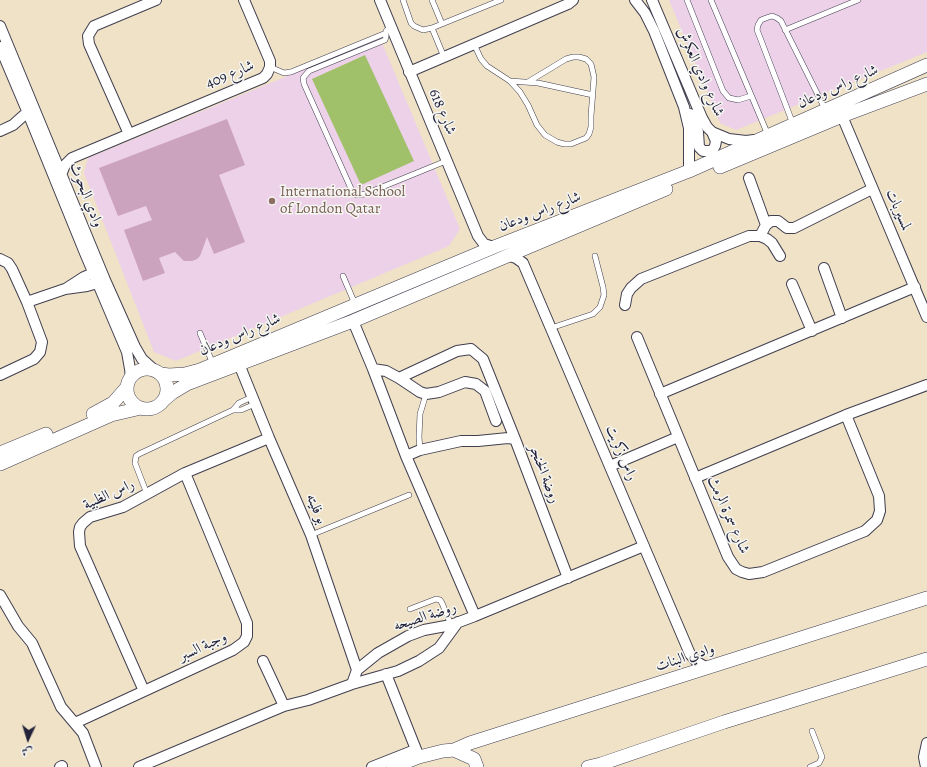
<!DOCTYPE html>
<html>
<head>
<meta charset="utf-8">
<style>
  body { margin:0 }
  #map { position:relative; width:927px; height:767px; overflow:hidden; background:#efe2c6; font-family:Alegreya,Amiri,serif }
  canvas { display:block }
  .north { position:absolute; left:8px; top:719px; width:40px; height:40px; -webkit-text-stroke:3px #f6f6f2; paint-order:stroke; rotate:184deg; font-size:11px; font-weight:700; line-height:16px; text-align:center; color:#22223b }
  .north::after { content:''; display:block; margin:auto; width:14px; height:18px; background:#22223b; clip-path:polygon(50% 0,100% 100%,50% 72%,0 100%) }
</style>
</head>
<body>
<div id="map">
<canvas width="927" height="767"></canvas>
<div class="north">ش</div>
</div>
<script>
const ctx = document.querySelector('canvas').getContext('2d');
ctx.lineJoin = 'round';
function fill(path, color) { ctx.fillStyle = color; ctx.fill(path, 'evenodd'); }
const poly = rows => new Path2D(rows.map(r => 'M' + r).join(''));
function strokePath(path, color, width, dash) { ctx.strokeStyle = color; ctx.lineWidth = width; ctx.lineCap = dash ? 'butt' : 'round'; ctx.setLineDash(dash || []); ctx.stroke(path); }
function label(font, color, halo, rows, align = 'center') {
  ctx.font = font + ' Alegreya,Amiri,serif'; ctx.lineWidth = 3; ctx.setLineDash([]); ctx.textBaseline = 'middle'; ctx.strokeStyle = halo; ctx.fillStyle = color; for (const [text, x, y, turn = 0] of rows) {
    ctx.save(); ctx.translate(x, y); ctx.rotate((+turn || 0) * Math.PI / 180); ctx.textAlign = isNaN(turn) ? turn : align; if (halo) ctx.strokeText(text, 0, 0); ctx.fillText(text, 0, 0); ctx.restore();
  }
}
fill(poly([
  [669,0,927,0,927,52,736,130,720,123],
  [380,38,460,229,449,246,176,361,154,352,84,173,88,158]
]), '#edd1e9');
fill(poly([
  [365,55,414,161,361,185,312,79]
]), '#a0c069');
fill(poly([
  [227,119,245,165,219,175,245,242,214,254,207,237,200,256,197,259,192,261,184,261,175,252,159,258,165,273,143,281,124,230,152,220,146,206,118,216,99,168]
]), '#cca3be');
const service = poly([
  [403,0,411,23,414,26,423,30,432,28,501,0],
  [432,0,442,24],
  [687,0,723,91,729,98,734,99,738,100,751,96],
  [711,0,768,135],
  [391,26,386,31,386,37,385,40,309,71,303,78,304,84,353,193,357,195,365,194,446,161],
  [432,28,444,57],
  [785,30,858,0],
  [474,44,481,59,487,66,510,81,520,92,528,105,537,125,545,135,557,142,564,144,571,144,586,138,589,134,591,127,591,116,594,77,591,64,586,59,579,57,573,57,566,59,528,82],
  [270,67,284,73,291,72,386,33],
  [510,81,538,83,593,95],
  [793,124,759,35,757,30,758,25,761,20,766,18,772,16,777,18,781,21,825,109],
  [343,276,355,304],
  [551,328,593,314,600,307,604,295,603,287,595,256],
  [200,333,213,364],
  [233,410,239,403,252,397],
  [420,450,419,437,420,414,426,394],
  [147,494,135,463,136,456,139,454,233,410,241,410,255,404],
  [311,535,409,495],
  [410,609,436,599,440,600,442,603,451,625],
  [810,767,819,763,822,757,812,731]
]);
const minor = poly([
  [380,0,478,236,484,244,494,247],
  [635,0,645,13,654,31,684,107,689,128,689,171],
  [652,0,702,118,707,127,712,132,729,139,746,141,754,140],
  [0,26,105,280,135,347,142,359,153,369],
  [0,47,28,113,85,253,127,352,130,369,131,377],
  [409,72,568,4,573,0],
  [690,114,698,132,699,147,703,151,712,151,715,146,716,141,712,132],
  [842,116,927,317],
  [0,131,13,125,23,116,34,110],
  [129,134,89,44,88,36,94,26,156,0],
  [61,175,65,165,72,158,263,78,267,74,270,67,270,61,244,0],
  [749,178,766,225],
  [760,236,766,225,771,221,778,221,787,228,794,228,872,189],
  [507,255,516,258,523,263,690,654,697,662,707,668],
  [0,259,8,263,12,269,27,302,42,342,40,352,34,359,0,375],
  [824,268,842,318],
  [792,284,812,331],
  [67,288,84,277,98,271],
  [27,302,65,289,87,286,104,281],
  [625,305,627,294,631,288,641,279,749,236,760,236,767,239,772,243,780,256],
  [353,321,373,369,386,371,399,378,420,392,426,394,439,392,465,382,476,384,485,391,496,421],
  [637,337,728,557,736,569,742,572,749,574,763,572,865,531,877,520,880,511,879,496,846,415],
  [239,364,269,438,311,535,357,670],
  [373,369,406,456,475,616],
  [399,378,457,351,471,349,483,359,515,439],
  [660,394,915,287],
  [406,456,420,450,461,441,478,441,508,438,515,439,568,578],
  [610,466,678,437],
  [695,478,846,415,927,385],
  [0,595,18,626,32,643,61,707,83,733,96,767],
  [263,661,284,706],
  [386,674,419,757],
  [352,684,398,671,419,661,439,648,458,622],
  [144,691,80,546,79,532,80,527,83,523,90,517,123,507,185,473,269,438],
  [75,723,233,650,244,642,247,636,247,623,185,473],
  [60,767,62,766],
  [139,767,284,706,308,700,352,684,357,670,378,653,408,636,424,630,451,625,475,616,644,546],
  [372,767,415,750],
  [926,767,924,757,927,743]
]);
const tertiary = poly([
  [720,167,842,116,927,84],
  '127 389a20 20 0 1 1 40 0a20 20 0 1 1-40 0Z',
  [161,374,169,375,185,374,200,370,494,247,689,171,927,65],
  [165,399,172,393,187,384,353,321,666,189],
  [93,414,113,403,127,387],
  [0,453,46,434],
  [0,464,111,415,141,408],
  [454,750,470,743,927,598],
  [393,767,419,757,443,751,454,750,474,759,477,767],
  [588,767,601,764,724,722,927,659]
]);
strokePath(service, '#413f50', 6);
strokePath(minor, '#413f50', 12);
strokePath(tertiary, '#413f50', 14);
strokePath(service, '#fff', 5);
strokePath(minor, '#fff', 10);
strokePath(tertiary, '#fff', 13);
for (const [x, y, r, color] of [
  [272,201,4,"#8d6e63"]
]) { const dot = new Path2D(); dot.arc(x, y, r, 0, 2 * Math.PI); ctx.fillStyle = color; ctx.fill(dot); strokePath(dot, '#f6f6f2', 1.5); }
label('15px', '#22223b', '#f6f6f2', [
  ["شارع وادي العكرش",700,72,66],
  ["شارع 409",230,75,-23],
  ["شارع راس ودعان",838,87,-24],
  ["شارع 618",442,112,67],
  ["وادي البحوث",86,195,68],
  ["لمسيربات",898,210,66],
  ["شارع راس ودعان",540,212,-21],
  ["شارع راس ودعان",240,335,-23],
  ["راس زكريت",621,453,67],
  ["روضة الخنجر",544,474,69],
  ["راس الظبية",109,495,-24],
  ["بو فليته",316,509,67],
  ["شارع سمرة الرمث",728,515,66],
  ["روضة الصيحه",425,617,-18],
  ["وجبة السبر",203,647,-25],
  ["وادي البنات",685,658,-18]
]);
label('15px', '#785e54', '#f6f6f2', [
  ["International School",280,192],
  ["of London Qatar",280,209]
], 'left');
</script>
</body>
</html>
